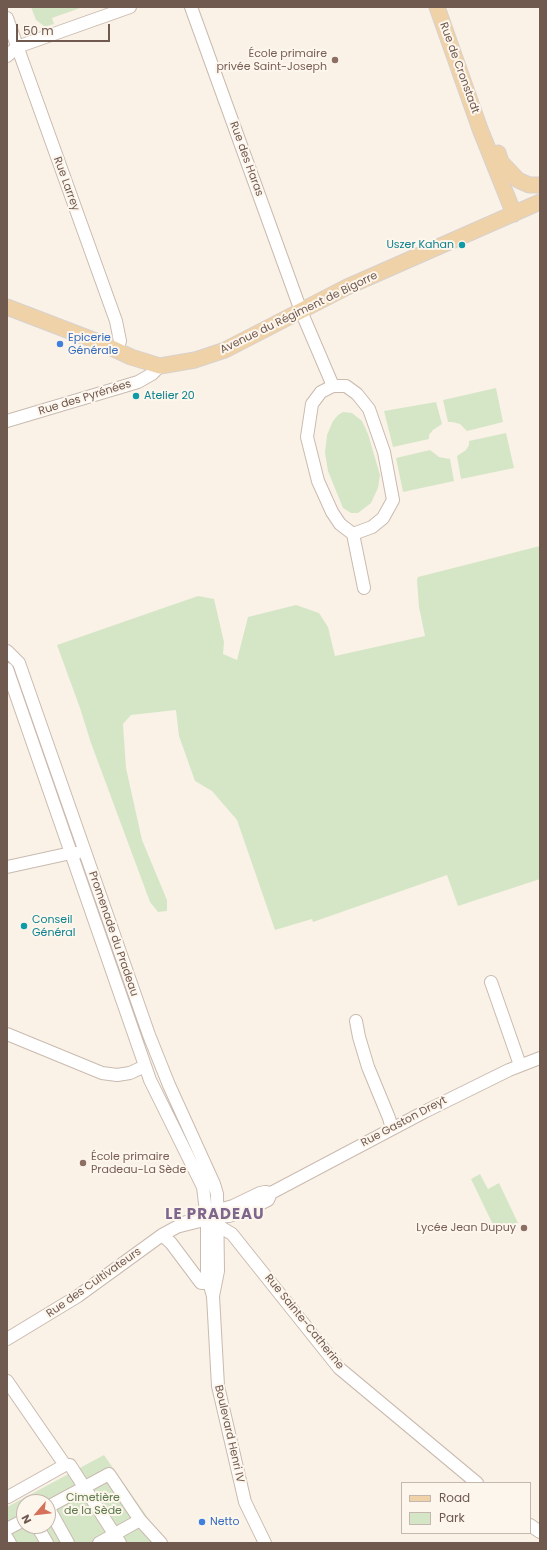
<!DOCTYPE html>
<html>
<head>
<meta charset="utf-8">
<style>
  body { margin:0 }
  #map { position:relative; width:547px; height:1550px; overflow:hidden; background:#faf2e7; font-family:Poppins,sans-serif }
  canvas { display:block }
  .frame { position:absolute; inset:0; border:8px solid #70594f; pointer-events:none }
  .legend { position:absolute; left:401px; top:1482px; width:130px; height:52px; box-sizing:border-box; background:#fdf6ed; border:1px solid #c5b7ae; margin:0; padding:5px 7px; list-style:none; font-size:12px; color:#70594f }
  .legend li { display:flex; align-items:center; gap:8px; height:20px }
  .legend b { width:20px; border:1px solid #c5b7ae }
  .north { position:absolute; left:16px; top:1494px; width:40px; height:40px; box-sizing:border-box; background:#fdf6ed; border:1px solid #c5b7ae; border-radius:50%; rotate:242deg; font-size:11px; font-weight:700; line-height:16px; text-align:center; color:#70594f }
  .north::after { content:''; display:block; margin:auto; width:14px; height:18px; background:#d5715b; clip-path:polygon(50% 0,100% 100%,50% 72%,0 100%) }
  .scale { position:absolute; left:16px; top:24px; width:94px; height:18px; box-sizing:border-box; border:2px solid #70594f; border-top:0; padding-left:5px; font-size:12px; line-height:14px; white-space:nowrap; color:#70594f; -webkit-text-stroke:3px #fdf6ed; paint-order:stroke }
</style>
</head>
<body>
<div id="map">
<canvas width="547" height="1550"></canvas>
<div class="frame"></div>
<ul class="legend">
<li><b style="height:5px;background:#f0d2a8"></b>Road</li>
<li><b style="height:11px;background:#d5e6c7"></b>Park</li>
</ul>
<div class="north">N</div>
<div class="scale">50 m</div>
</div>
<script>
const ctx = document.querySelector('canvas').getContext('2d');
ctx.lineJoin = 'round';
function fill(path, color) { ctx.fillStyle = color; ctx.fill(path, 'evenodd'); }
const poly = rows => new Path2D(rows.map(r => 'M' + r).join(''));
function strokePath(path, color, width, dash) { ctx.strokeStyle = color; ctx.lineWidth = width; ctx.lineCap = dash ? 'butt' : 'round'; ctx.setLineDash(dash || []); ctx.stroke(path); }
function label(font, color, halo, rows, align = 'center') {
  ctx.font = font + ' Poppins,sans-serif'; ctx.lineWidth = 4; ctx.setLineDash([]); ctx.textBaseline = 'middle'; ctx.strokeStyle = halo; ctx.fillStyle = color; for (const [text, x, y, turn = 0] of rows) {
    ctx.save(); ctx.translate(x, y); ctx.rotate((+turn || 0) * Math.PI / 180); ctx.textAlign = isNaN(turn) ? turn : align; if (halo) ctx.strokeText(text, 0, 0); ctx.fillText(text, 0, 0); ctx.restore();
  }
}
fill(poly([
  [31,7,83,7,52,18,54,24,47,26,44,26,36,20],
  [496,388,503,422,467,431,460,424,452,422,448,422,443,400],
  [436,402,442,424,433,430,429,435,429,439,393,447,384,411],
  [343,412,352,413,362,421,368,434,380,475,378,488,371,503,358,513,351,513,343,508,328,471,325,453,327,435,333,421,338,415],
  [506,433,514,468,461,479,457,456,466,450,469,445,469,441],
  [430,450,439,457,450,459,454,481,403,492,396,458],
  [540,546,540,879,458,906,447,875,313,922,312,919,275,930,237,820,212,791,195,781,179,736,176,710,131,715,123,724,126,768,142,840,167,900,167,911,158,912,150,902,91,743,80,708,57,645,198,596,214,599,224,642,223,654,237,660,248,617,296,605,319,613,328,627,335,656,425,636,419,607,417,580,418,577],
  [480,1174,488,1189,499,1183,518,1223,497,1233,471,1179],
  [104,1455,148,1518,169,1543,7,1543,7,1507],
  [24,1502,48,1502,48,1526,24,1526]
]), '#d5e6c7');
const minor = poly([
  [191,7,301,311,333,386],
  [7,18,116,321,120,341,117,350],
  [7,56,17,47,130,7],
  [7,421,138,382,152,374,160,366],
  [353,534,372,527,383,518,393,500,384,452,369,409,357,394,346,386,333,386,321,392,312,404,307,437,318,481,332,512,340,524,353,534,364,588],
  [7,651,19,663,149,1035,169,1085,214,1184,217,1194,218,1271,213,1296],
  [7,669,150,1080,203,1187,207,1220,207,1275,213,1296,218,1386,245,1502,265,1543],
  [7,867,71,853,77,853],
  [491,982,520,1065],
  [356,1021,359,1037,368,1067,389,1118,392,1129],
  [7,1034,102,1073,117,1075,130,1073,145,1066],
  [211,1212,233,1206,260,1193,265,1192,271,1193],
  [212,1222,232,1234,339,1368,477,1483],
  [180,1226,216,1217,229,1216,256,1206,268,1200,271,1193,426,1111,509,1070,540,1058],
  [162,1235,171,1243,201,1283,209,1283],
  [7,1339,78,1296,162,1235,186,1222],
  [7,1381,65,1465],
  [7,1496,8,1497,65,1465,70,1465,120,1543],
  [48,1507,109,1474,140,1520,161,1543],
  [48,1507,68,1543],
  [530,1525,540,1532],
  [37,1526,47,1543],
  [7,1529,24,1520],
  [7,1538,10,1543],
  [99,1543,140,1520]
]);
const major = poly([
  [437,7,480,129,514,214],
  [498,153,501,162,518,180,529,185,540,185],
  [7,307,101,343,131,357,160,366,195,360,225,350,347,287,540,202]
]);
strokePath(minor, '#cabaaf', 14);
strokePath(major, '#d7d1ce', 17);
strokePath(minor, '#fff', 12);
strokePath(major, '#f0d2a8', 15);
for (const [x, y, r, color] of [
  [335,60,4,"#8d6e63"],
  [462,245,4,"#0f9aa8"],
  [60,344,4,"#3f7fe0"],
  [136,396,4,"#0f9aa8"],
  [24,926,4,"#0f9aa8"],
  [83,1163,4,"#8d6e63"],
  [524,1228,4,"#8d6e63"],
  [202,1522,4,"#3f7fe0"]
]) { const dot = new Path2D(); dot.arc(x, y, r, 0, 2 * Math.PI); ctx.fillStyle = color; ctx.fill(dot); strokePath(dot, '#fdf6ed', 1.5); }
label('11px', '#785e54', '#fdf6ed', [
  ["École primaire",327,54],
  ["privée Saint-Joseph",327,67],
  ["École primaire",91,1157,"left"],
  ["Pradeau-La Sède",91,1170,"left"],
  ["Lycée Jean Dupuy",516,1228]
], 'right');
label('11px', '#70594f', '#fdf6ed', [
  ["Rue de Cronstadt",459,68,70],
  ["Rue des Haras",246,159,70],
  ["Rue Larrey",66,184,70],
  ["Avenue du Régiment de Bigorre",299,313,-26],
  ["Rue des Pyrénées",85,398,-17],
  ["Promenade du Pradeau",113,934,71],
  ["Rue Gaston Dreyt",404,1122,-28],
  ["Rue des Cultivateurs",94,1283,-35],
  ["Rue Sainte-Catherine",304,1322,51],
  ["Boulevard Henri IV",229,1434,77]
]);
label('11px', '#0d838f', '#fdf6ed', [
  ["Uszer Kahan",454,245,"right"],
  ["Atelier 20",144,396],
  ["Conseil",32,920],
  ["Général",32,933]
], 'left');
label('11px', '#366cbe', '#fdf6ed', [
  ["Epicerie",68,338],
  ["Générale",68,351],
  ["Netto",210,1522]
], 'left');
label('11px', '#5b7a4b', '#fdf6ed', [
  ["Cimetière",93,1498],
  ["de la Sède",93,1511]
]);
ctx.letterSpacing = '1px';
label('bold 15px', '#7e668c', '#fdf6ed', [
  ["LE PRADEAU",215,1215]
]);
ctx.letterSpacing = '0px';
</script>
</body>
</html>
